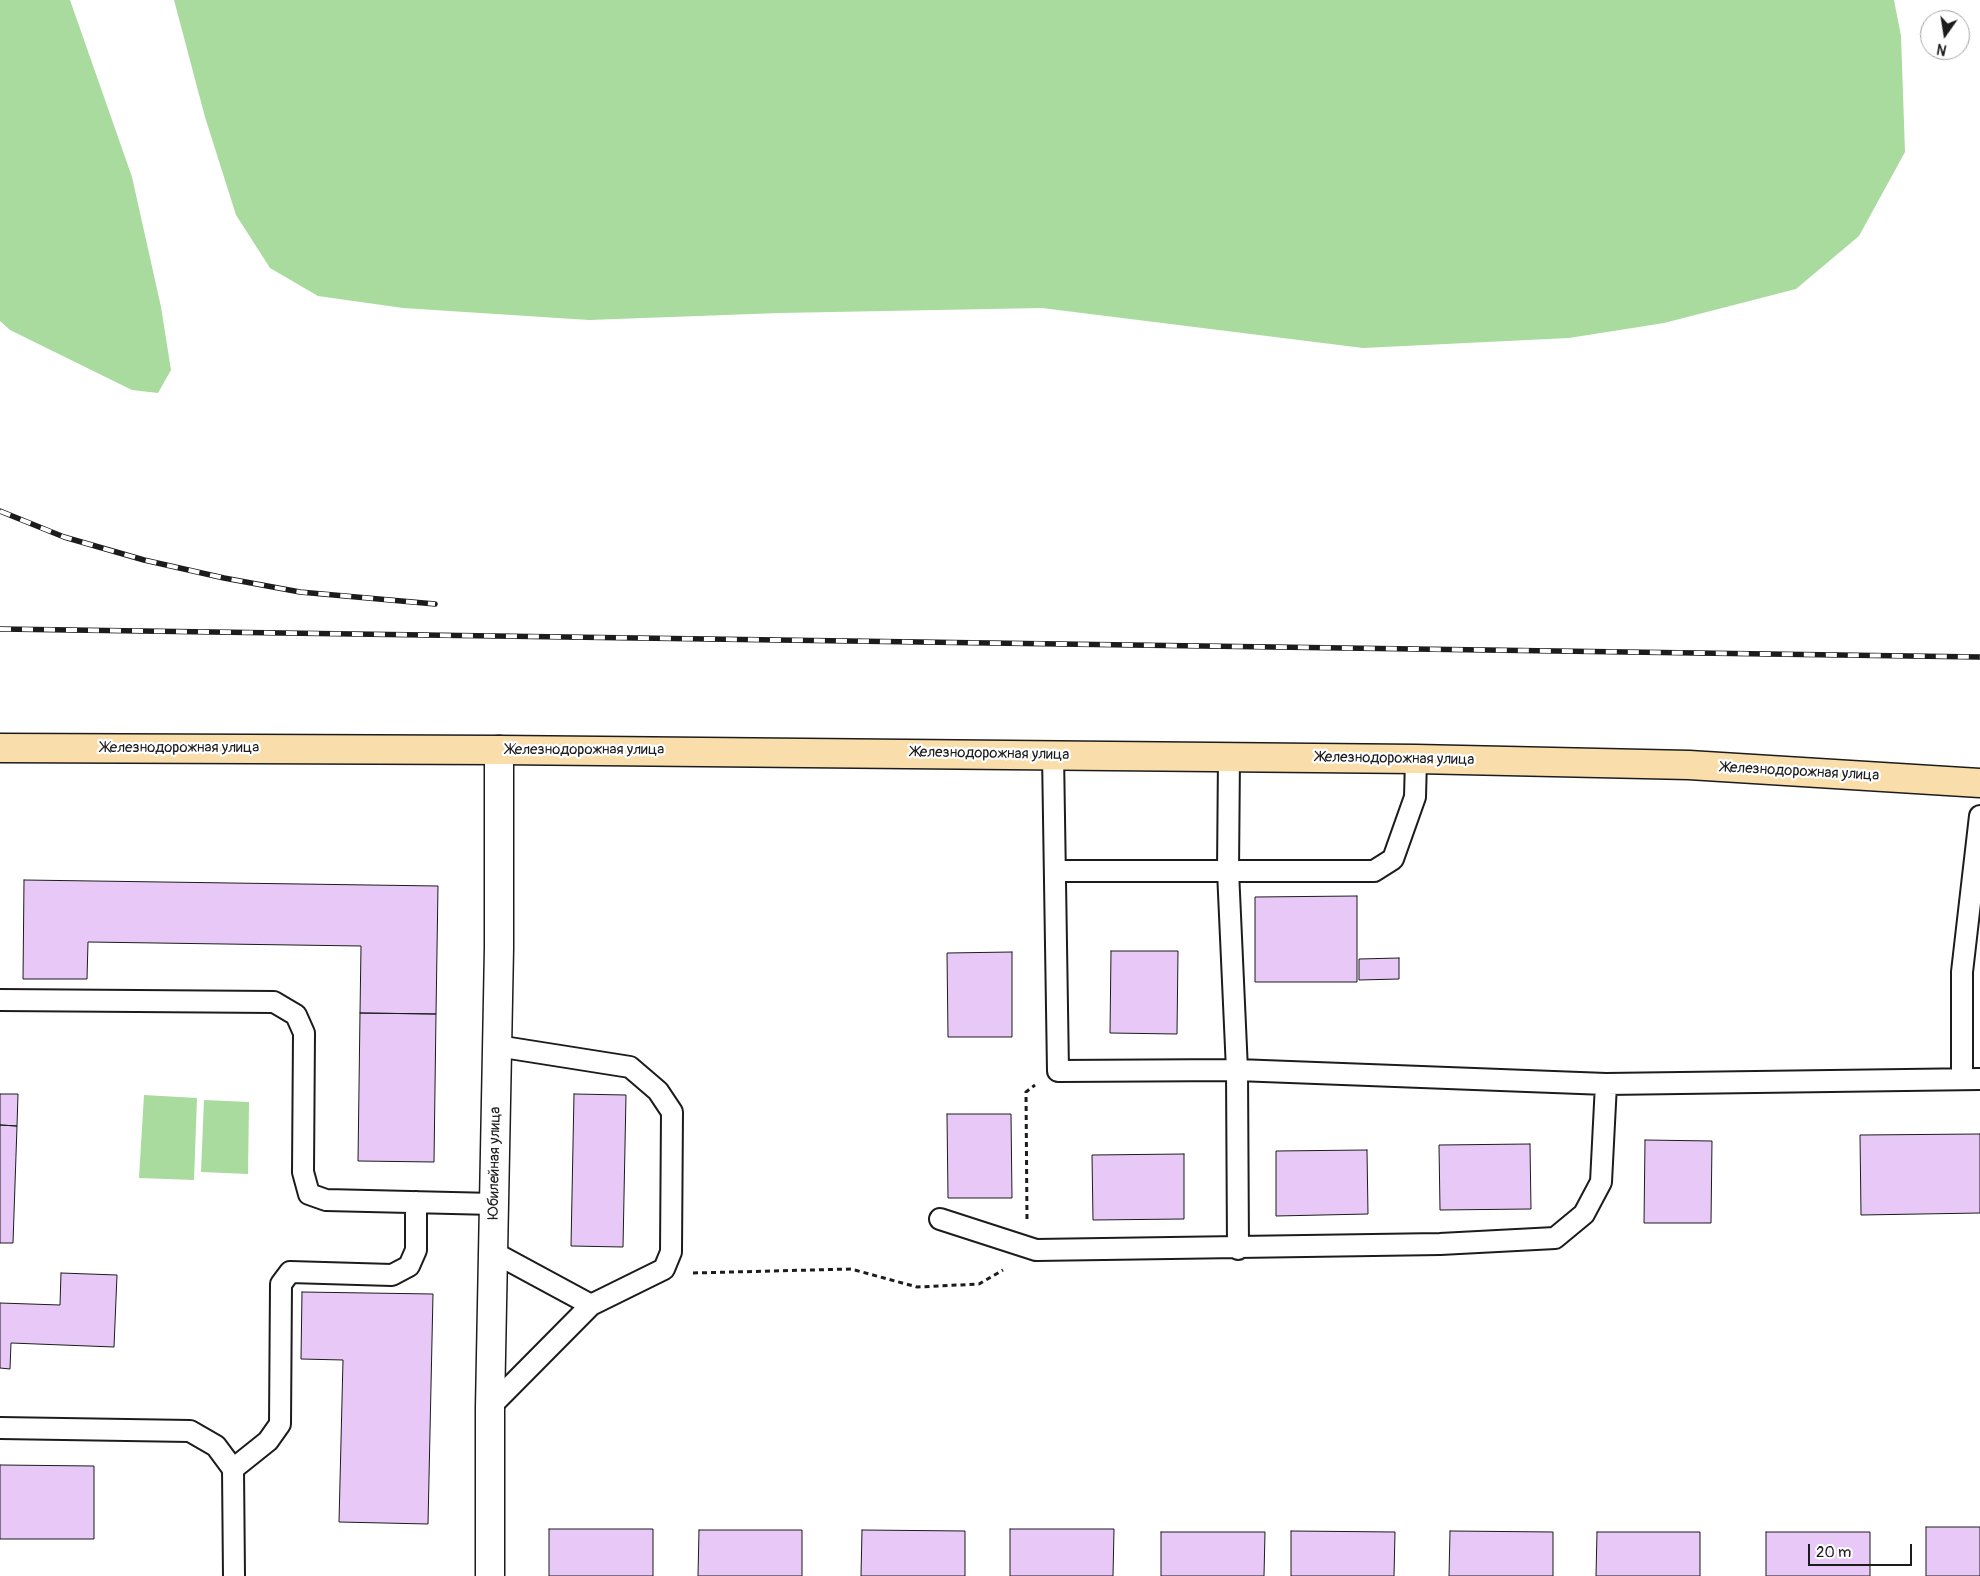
<!DOCTYPE html>
<html>
<head>
<meta charset="utf-8">
<style>
  body { margin:0 }
  #map { position:relative; width:1980px; height:1576px; overflow:hidden; background:#fff; font-family:Pangolin,sans-serif }
  canvas { display:block }
  .north { position:absolute; left:1920px; top:10px; width:50px; height:50px; box-sizing:border-box; background:#fff; border:1px solid #a4a4a4; border-radius:50%; rotate:193deg; font-size:14px; font-weight:700; line-height:20px; text-align:center; color:#1c1c1c }
  .north::after { content:''; display:block; margin:auto; width:18px; height:22px; background:#1c1c1c; clip-path:polygon(50% 0,100% 100%,50% 72%,0 100%) }
  .scale { position:absolute; left:1808px; top:1544px; width:104px; height:22px; box-sizing:border-box; border:2px solid #1c1c1c; border-top:0; padding-left:6px; font-size:15px; line-height:18px; white-space:nowrap; color:#1c1c1c; -webkit-text-stroke:4px #fff; paint-order:stroke }
</style>
</head>
<body>
<div id="map">
<canvas width="1980" height="1576"></canvas>
<div class="north">N</div>
<div class="scale">20 m</div>
</div>
<script>
const ctx = document.querySelector('canvas').getContext('2d');
ctx.lineJoin = 'round';
function fill(path, color) { ctx.fillStyle = color; ctx.fill(path, 'evenodd'); }
const poly = rows => new Path2D(rows.map(r => 'M' + r).join(''));
function strokePath(path, color, width, dash) { ctx.strokeStyle = color; ctx.lineWidth = width; ctx.lineCap = dash ? 'butt' : 'round'; ctx.setLineDash(dash || []); ctx.stroke(path); }
function label(font, color, halo, rows, align = 'center') {
  ctx.font = font + ' Pangolin,sans-serif'; ctx.lineWidth = 4.5; ctx.setLineDash([]); ctx.textBaseline = 'middle'; ctx.strokeStyle = halo; ctx.fillStyle = color; for (const [text, x, y, turn = 0] of rows) {
    ctx.save(); ctx.translate(x, y); ctx.rotate((+turn || 0) * Math.PI / 180); ctx.textAlign = isNaN(turn) ? turn : align; if (halo) ctx.strokeText(text, 0, 0); ctx.fillText(text, 0, 0); ctx.restore();
  }
}
fill(poly([
  [0,0,70,0,132,177,161,307,171,370,158,393,132,390,10,330,0,321],
  [174,0,1894,0,1901,36,1905,152,1859,236,1796,289,1664,323,1569,338,1363,348,1042,308,780,313,589,320,403,308,318,296,270,268,236,215,205,117],
  [144,1095,197,1098,194,1180,139,1178],
  [204,1100,249,1102,248,1174,201,1172]
]), '#a8db9d');
const building = poly([
  [24,880,438,886,436,1014,360,1013,361,946,88,942,87,979,23,979,24,880],
  [1357,896,1357,982,1255,982,1255,897,1357,896],
  [1111,951,1178,951,1177,1034,1110,1033,1111,951],
  [1012,952,1012,1037,948,1037,947,953,1012,952],
  [1399,958,1399,979,1359,980,1359,959,1399,958],
  [360,1013,436,1014,434,1162,358,1161,360,1013],
  [0,1094,18,1094,17,1126,0,1125,0,1094],
  [574,1094,626,1095,623,1247,571,1246,574,1094],
  [947,1114,1011,1114,1012,1198,948,1198,947,1114],
  [0,1125,17,1126,13,1243,0,1243,0,1125],
  [1980,1134,1980,1213,1861,1215,1860,1135,1980,1134],
  [1645,1140,1712,1141,1711,1223,1644,1223,1645,1140],
  [1530,1144,1531,1209,1440,1210,1439,1145,1530,1144],
  [1367,1150,1368,1214,1276,1216,1276,1151,1367,1150],
  [1184,1154,1184,1219,1093,1220,1092,1155,1184,1154],
  [61,1273,117,1275,114,1347,11,1343,10,1369,0,1368,0,1303,60,1305,61,1273],
  [302,1292,433,1294,428,1524,339,1522,343,1360,301,1359,302,1292],
  [0,1465,94,1466,94,1539,0,1539,0,1465],
  [1926,1527,1980,1527,1980,1576,1926,1576,1926,1527],
  [549,1529,653,1529,653,1576,549,1576,549,1529],
  [1010,1529,1114,1529,1113,1576,1010,1576,1010,1529],
  [699,1530,802,1530,802,1576,698,1576,699,1530],
  [862,1530,965,1531,965,1576,861,1576,862,1530],
  [1291,1531,1395,1532,1394,1576,1291,1576,1291,1531],
  [1450,1531,1553,1532,1553,1576,1449,1576,1450,1531],
  [1161,1532,1265,1532,1264,1576,1161,1576,1161,1532],
  [1597,1532,1700,1532,1700,1576,1596,1576,1597,1532],
  [1766,1532,1870,1532,1870,1576,1766,1576,1766,1532]
]);
fill(building, '#e7c8f6');
strokePath(building, '#1c1c1c', 1);
const lane = poly([
  [1229,756,1228,871,1237,1070,1238,1249],
  [1055,871,1374,871,1393,859,1415,797,1416,759],
  [0,1000,274,1002,296,1015,304,1033,303,1172,309,1194,326,1200,494,1204],
  [1962,1079,1962,972,1980,816],
  [1606,1084,1980,1079],
  [940,1219,1036,1250,1440,1244,1555,1238,1584,1214,1601,1182,1606,1084,1237,1070,1058,1071,1053,754],
  [493,1252,591,1305],
  [490,1407,591,1305,664,1269,671,1252,672,1112,658,1091,630,1067,497,1046],
  [0,1428,190,1431,216,1446,233,1469,234,1576],
  [233,1469,268,1441,280,1424,281,1284,290,1272,392,1275,409,1266,416,1250,416,1202]
]);
const secondary = poly([
  [490,1576,490,1407,499,948,499,750]
]);
const primary = poly([
  [0,748,499,750,1416,759,1689,765,1980,783]
]);
strokePath(lane, '#1c1c1c', 24);
strokePath(secondary, '#1c1c1c', 31);
strokePath(primary, '#1c1c1c', 31);
strokePath(poly([
  [1027,1219,1026,1092,1035,1085],
  [693,1273,851,1269,917,1287,979,1284,1003,1270]
]), '#1c1c1c', 3, [5, 4]);
strokePath(lane, '#fff', 20);
strokePath(secondary, '#fff', 28);
strokePath(primary, '#f9deab', 28);
const rail = poly([
  [0,511,64,537,144,560,224,578,300,592,435,604],
  [0,629,1980,657]
]);
strokePath(rail, '#1c1c1c', 5.5);
strokePath(rail, '#fff', 4, [11]);
label('15px', '#1c1c1c', '#fff', [
  ["Железнодорожная улица",180,748],
  ["Железнодорожная улица",585,750],
  ["Железнодорожная улица",990,754,1],
  ["Железнодорожная улица",1395,759,1],
  ["Железнодорожная улица",1800,772,3],
  ["Юбилейная улица",495,1163,-89]
]);
</script>
</body>
</html>
